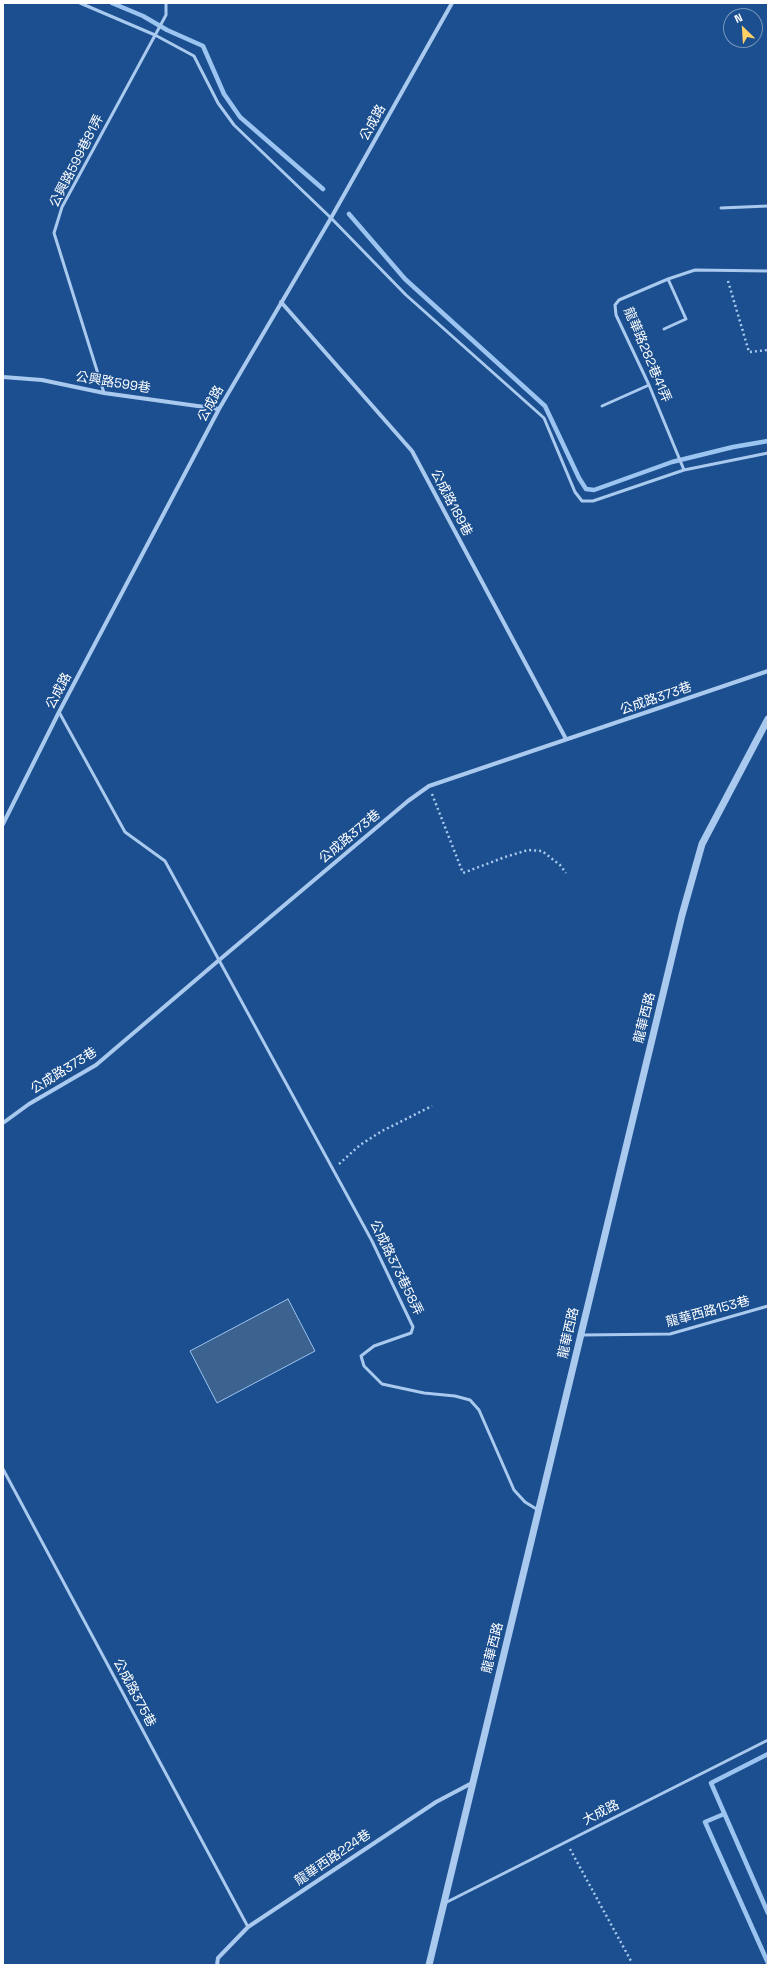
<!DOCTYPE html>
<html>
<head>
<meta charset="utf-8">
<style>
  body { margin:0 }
  #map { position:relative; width:771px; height:1968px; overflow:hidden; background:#1b4f8f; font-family:"Space Grotesk",sans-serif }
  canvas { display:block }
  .frame { position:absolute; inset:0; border:4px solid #fff; pointer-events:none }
  .north { position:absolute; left:723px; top:8px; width:40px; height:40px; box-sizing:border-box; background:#1b4f8f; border:1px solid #7695bc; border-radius:50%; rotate:335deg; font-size:11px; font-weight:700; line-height:16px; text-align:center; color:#fff }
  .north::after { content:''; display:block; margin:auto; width:14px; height:18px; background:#ffd166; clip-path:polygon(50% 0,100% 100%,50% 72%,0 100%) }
</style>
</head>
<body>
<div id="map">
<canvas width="771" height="1968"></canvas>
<div class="frame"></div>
<div class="north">N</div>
</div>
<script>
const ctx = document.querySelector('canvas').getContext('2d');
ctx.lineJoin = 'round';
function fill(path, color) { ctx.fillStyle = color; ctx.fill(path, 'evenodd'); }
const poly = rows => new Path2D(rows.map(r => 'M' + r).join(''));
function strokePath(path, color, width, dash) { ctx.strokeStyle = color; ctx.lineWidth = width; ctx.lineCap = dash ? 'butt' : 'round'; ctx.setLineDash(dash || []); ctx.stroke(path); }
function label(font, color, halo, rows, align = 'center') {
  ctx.font = font + ' "Space Grotesk","Noto Sans TC",sans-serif'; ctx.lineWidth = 3; ctx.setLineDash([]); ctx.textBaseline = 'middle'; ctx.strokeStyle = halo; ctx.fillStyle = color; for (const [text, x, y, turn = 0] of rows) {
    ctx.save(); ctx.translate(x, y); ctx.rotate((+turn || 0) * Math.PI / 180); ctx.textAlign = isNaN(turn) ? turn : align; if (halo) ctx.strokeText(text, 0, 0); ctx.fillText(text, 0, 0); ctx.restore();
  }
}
const water = poly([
  [288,1299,315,1351,217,1403,190,1351,288,1299]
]);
fill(water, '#3c6290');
strokePath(water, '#9cc4f0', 1);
strokePath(poly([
  [112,3,143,16,167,30,203,46,224,94,240,117,323,189],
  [349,214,405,279,545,406,579,478,586,489,594,490,672,462,733,447,768,441],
  [768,1754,711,1783,768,1913],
  [724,1814,705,1822,768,1963]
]), '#9cc4f0', 4.5);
strokePath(poly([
  [728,281,749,352,768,350],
  [432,794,463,873,505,857,528,850,542,851,560,865,566,873],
  [339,1164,360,1145,382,1131,432,1106],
  [570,1849,631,1961]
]), '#a9c9ee', 2.5, [2, 3]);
strokePath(poly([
  [80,3,155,35,194,56,218,103,234,125,331,218,406,295,544,418,575,492,582,501,593,501,684,470,768,453],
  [721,208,768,206],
  [664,329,686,319,668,279],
  [104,393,54,233,62,207,166,15,166,3],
  [602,406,649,385],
  [684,470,649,385,616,315,615,305,619,300,668,279,695,270,768,271],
  [59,712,125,832,165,861,372,1241,413,1327,411,1333,374,1346,361,1356,364,1366,382,1384,424,1393,455,1396,470,1400,479,1410,514,1490,525,1502,538,1510],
  [582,1335,670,1334,768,1306],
  [3,1469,248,1927],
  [445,1903,768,1740]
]), '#a9c9ee', 3);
strokePath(poly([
  [281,302,412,451,566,739],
  [3,377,42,380,104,393,219,409],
  [3,824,59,712,219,409,331,218,452,3],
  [3,1123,29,1104,96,1065,218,961,408,801,429,786,768,671],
  [217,1965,218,1958,248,1927,436,1802,472,1783]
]), '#a9c9ee', 4);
strokePath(poly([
  [429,1965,682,915,702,844,768,719]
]), '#a9c9ee', 7);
label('13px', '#fff', '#1b4f8f', [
  ["公成路",373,123,-61],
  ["公興路599巷81弄",77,161,-63],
  ["龍華路282巷41弄",647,355,67],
  ["公興路599巷",113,383,9],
  ["公成路",211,404,-61],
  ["公成路189巷",451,503,62],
  ["公成路",59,691,-62],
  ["公成路373巷",656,699,-19],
  ["公成路373巷",350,837,-40],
  ["龍華西路",645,1018,-76],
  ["公成路373巷",64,1071,-32],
  ["公成路373巷58弄",396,1268,64],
  ["龍華西路153巷",708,1312,-15],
  ["龍華西路",569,1333,-77],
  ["龍華西路",493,1648,-76],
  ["公成路375巷",134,1693,62],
  ["大成路",601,1813,-27],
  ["龍華西路224巷",333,1858,-34]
]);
</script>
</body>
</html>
